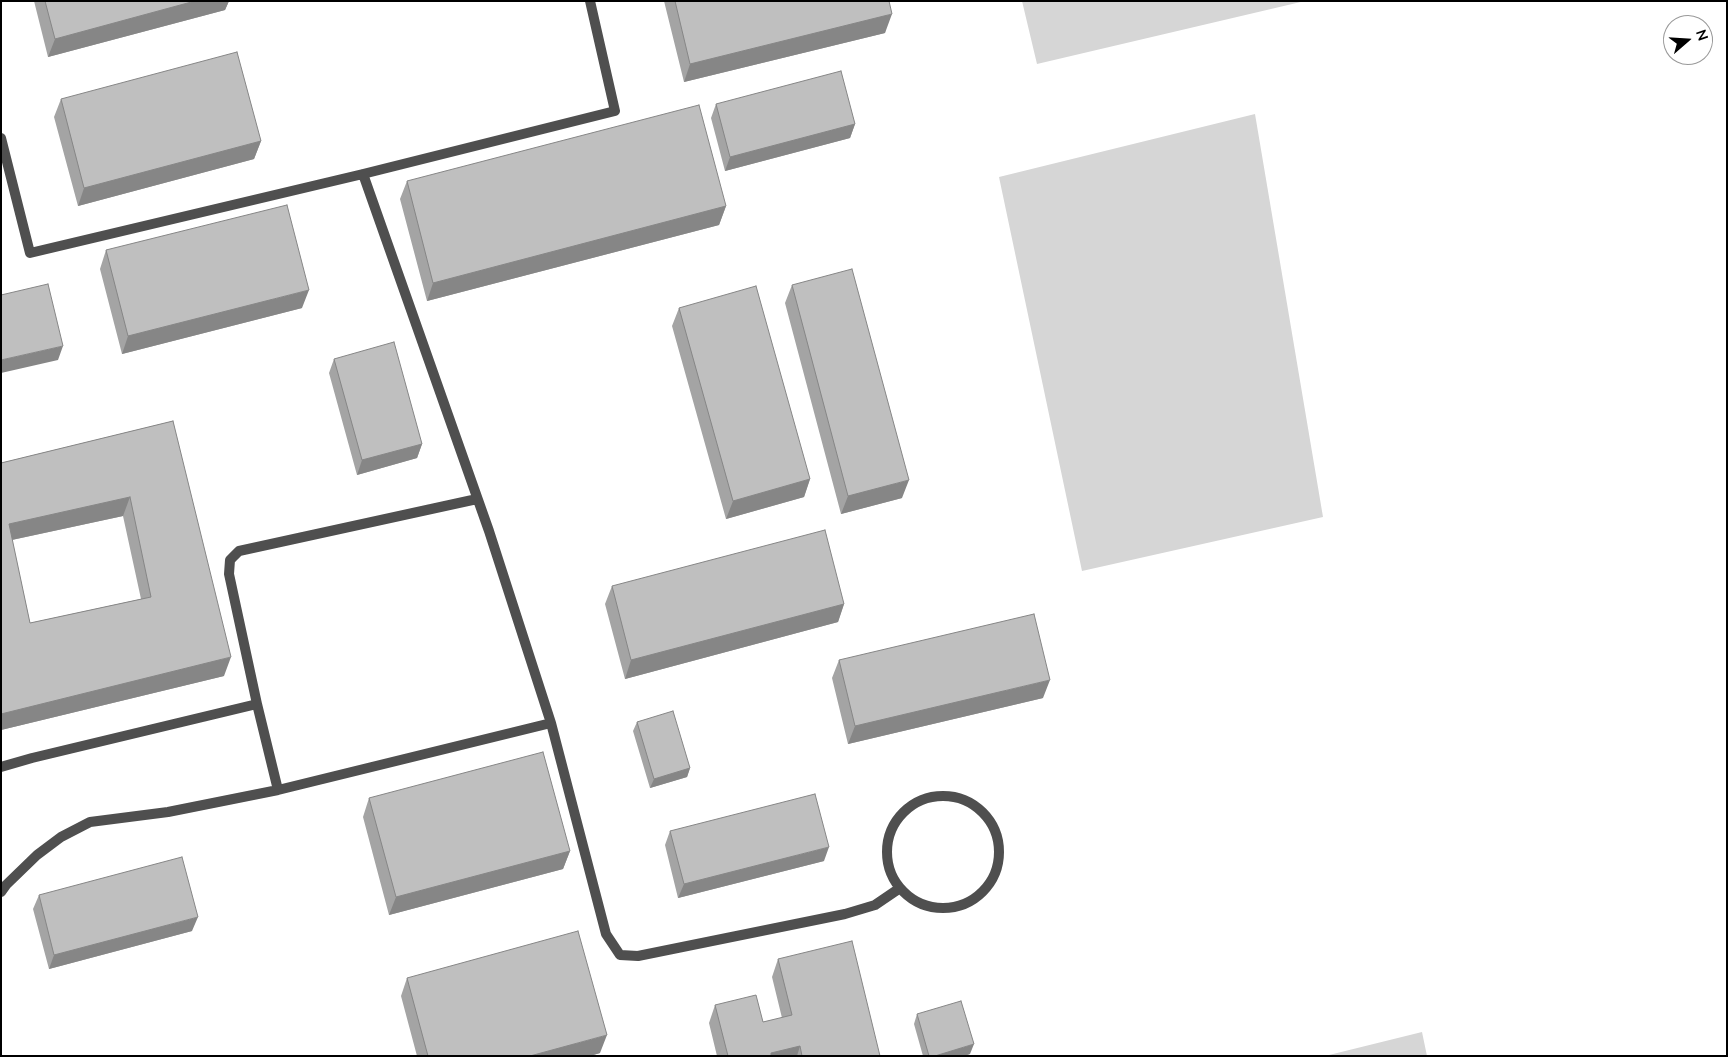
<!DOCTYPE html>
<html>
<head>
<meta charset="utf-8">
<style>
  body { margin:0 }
  #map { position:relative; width:1728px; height:1057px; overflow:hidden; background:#fff; font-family:"Nunito Sans",sans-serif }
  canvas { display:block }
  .frame { position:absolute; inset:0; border:2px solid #000; pointer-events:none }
  .north { position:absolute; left:1663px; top:15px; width:50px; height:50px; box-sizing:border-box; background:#fff; border:1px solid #999; border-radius:50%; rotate:71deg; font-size:14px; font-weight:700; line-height:20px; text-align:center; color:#000 }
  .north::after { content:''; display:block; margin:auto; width:18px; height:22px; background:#000; clip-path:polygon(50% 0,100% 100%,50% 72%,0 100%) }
</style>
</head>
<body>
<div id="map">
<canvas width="1728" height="1057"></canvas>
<div class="frame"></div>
<div class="north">N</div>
</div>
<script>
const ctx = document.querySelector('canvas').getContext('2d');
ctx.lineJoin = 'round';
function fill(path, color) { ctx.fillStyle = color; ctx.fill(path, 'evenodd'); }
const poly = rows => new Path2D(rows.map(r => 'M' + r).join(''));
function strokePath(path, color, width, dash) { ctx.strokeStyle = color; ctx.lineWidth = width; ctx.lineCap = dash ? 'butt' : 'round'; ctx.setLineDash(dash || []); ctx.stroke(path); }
fill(poly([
  [1022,1,1305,1,1037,64],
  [1255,114,1323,517,1082,571,999,177],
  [1422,1032,1427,1056,1324,1056,1325,1056]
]), '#d6d6d6');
strokePath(poly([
  [1,138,30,253,363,174,615,111,590,1],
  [363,174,489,531,551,723,606,934,620,955,638,956,845,914,875,905,900,888],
  [1,767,32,758,257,704],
  [278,790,257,704,229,574,230,560,239,551,477,499],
  '887 852a56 56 0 1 1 112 0a56 56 0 1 1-112 0Z',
  [1,892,6,885,37,855,61,837,90,822,168,812,278,790,551,723]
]), '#4f4f4f', 10);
fill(poly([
  [34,1,229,1,225,10,48,57],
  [664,1,889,1,885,33,684,82],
  [61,99,261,141,254,159,78,206,54,117],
  [716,104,855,124,850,138,725,171,711,118],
  [407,181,726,206,719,225,427,301,400,199],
  [106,250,302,308,122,354,100,269],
  [792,285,902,498,841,514,785,303],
  [679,308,810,479,804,497,726,519,672,326],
  [334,359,422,444,417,458,357,475,329,373],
  [173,421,224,676,1,730,1,463],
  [123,516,141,599,30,623,12,540],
  [612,586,844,604,838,622,625,679,605,604],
  [839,660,1043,698,848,744,832,678],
  [637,722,690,768,687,777,650,788,633,731],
  [369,798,570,851,563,869,389,915,363,817],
  [670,831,824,861,678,898,665,845],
  [39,895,192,931,49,969,33,909],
  [778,959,880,1056,717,1056,709,1023,715,1005,763,1022,782,1018,772,977],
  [407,978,600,1053,590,1056,417,1056,401,996],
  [917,1014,970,1054,964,1056,923,1056,914,1024]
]), '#a4a4a4');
fill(poly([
  [195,1,229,1,225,10,48,57,55,39],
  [892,14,885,33,684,82,690,64],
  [855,124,850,138,725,171,730,157],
  [261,141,254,159,78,206,84,188],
  [726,206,719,225,427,301,433,283],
  [309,290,302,308,122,354,128,336],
  [63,346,58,360,1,373,1,360],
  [422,444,417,458,357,475,362,460],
  [810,479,804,497,726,519,733,501],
  [909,480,902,498,841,514,848,496],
  [130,497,123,516,2,542,9,524],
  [844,604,838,622,625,679,631,660],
  [231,657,224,676,1,730,1,714],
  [1050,680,1043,698,848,744,855,726],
  [690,768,687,777,650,788,654,779],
  [829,847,824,861,678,898,684,884],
  [570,851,563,869,389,915,396,897],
  [198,917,192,931,49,969,54,955],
  [607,1035,600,1053,590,1056,530,1056],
  [974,1044,970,1054,964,1056,935,1056],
  [800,1046,797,1056,770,1056,771,1053]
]), '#868686');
const building = poly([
  [45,1,195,1,55,39,45,1],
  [675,1,889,1,892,14,690,64,675,1],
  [237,52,261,141,84,188,61,99,237,52],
  [841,71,855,124,730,157,716,104,841,71],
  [699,105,726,206,433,283,407,181,699,105],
  [287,205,309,290,128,336,106,250,287,205],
  [852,269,909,480,848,496,792,285,852,269],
  [48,284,63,346,1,360,1,295,48,284],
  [756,286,810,479,733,501,679,308,756,286],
  [394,342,422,444,362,460,334,359,394,342],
  [173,421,231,657,1,714,1,463,173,421],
  [130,497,151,597,30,623,9,524,130,497],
  [825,530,844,604,631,660,612,586,825,530],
  [1034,614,1050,680,855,726,839,660,1034,614],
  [673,711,690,768,654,779,637,722,673,711],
  [543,752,570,851,396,897,369,798,543,752],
  [815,794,829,847,684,884,670,831,815,794],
  [182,857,198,917,54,955,39,895,182,857],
  [578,931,607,1035,530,1056,428,1056,407,978,578,931],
  [852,941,880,1056,802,1056,800,1046,771,1053,771,1056,728,1056,715,1005,756,995,763,1022,792,1015,778,959,852,941],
  [961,1001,974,1044,935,1056,929,1056,917,1014,961,1001]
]);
fill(building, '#bfbfbf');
strokePath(building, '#868686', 1);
</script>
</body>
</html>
